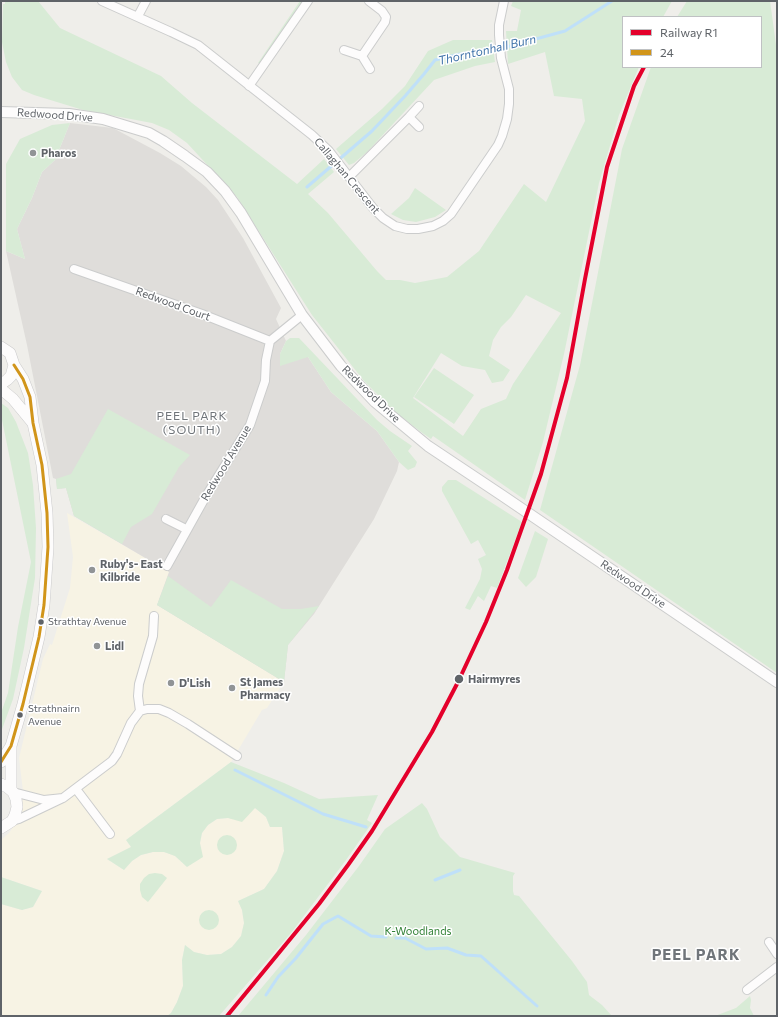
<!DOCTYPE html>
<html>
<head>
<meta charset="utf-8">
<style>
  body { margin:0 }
  #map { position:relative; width:778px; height:1017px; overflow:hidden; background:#efeeea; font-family:Commissioner,sans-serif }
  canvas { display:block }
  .frame { position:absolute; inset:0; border:2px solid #5f6368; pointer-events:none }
  .legend { position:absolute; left:622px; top:16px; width:140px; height:52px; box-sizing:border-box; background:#fff; border:1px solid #bfc1c3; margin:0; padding:5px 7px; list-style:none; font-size:12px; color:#5f6368 }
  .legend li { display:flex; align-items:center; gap:8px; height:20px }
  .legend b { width:20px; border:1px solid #bfc1c3 }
</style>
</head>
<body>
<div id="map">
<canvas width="778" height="1017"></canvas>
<div class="frame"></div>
<ul class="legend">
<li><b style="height:5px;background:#e4002b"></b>Railway R1</li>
<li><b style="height:5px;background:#d1951a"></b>24</li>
</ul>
</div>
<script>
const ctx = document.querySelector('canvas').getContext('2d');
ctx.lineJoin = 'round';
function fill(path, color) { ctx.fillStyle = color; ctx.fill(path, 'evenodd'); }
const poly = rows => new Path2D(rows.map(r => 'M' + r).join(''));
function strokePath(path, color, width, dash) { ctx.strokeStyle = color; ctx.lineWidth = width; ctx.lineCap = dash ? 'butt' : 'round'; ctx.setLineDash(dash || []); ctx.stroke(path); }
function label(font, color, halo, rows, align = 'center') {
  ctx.font = font + ' Commissioner,sans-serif'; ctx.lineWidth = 3; ctx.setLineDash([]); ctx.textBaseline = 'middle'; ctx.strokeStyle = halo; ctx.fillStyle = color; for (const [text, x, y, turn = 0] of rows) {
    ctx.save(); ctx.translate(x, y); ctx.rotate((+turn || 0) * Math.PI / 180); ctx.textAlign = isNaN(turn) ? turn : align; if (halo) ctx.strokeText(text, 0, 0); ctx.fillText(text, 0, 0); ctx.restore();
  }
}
fill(poly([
  [67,513,170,572,157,605,284,682,267,708,262,710,231,762,126,840,131,847,107,859,124,870,132,861,141,855,153,852,164,852,175,856,187,867,201,854,200,843,202,833,208,825,217,819,228,818,238,820,255,808,266,817,270,827,282,827,284,851,277,871,264,889,238,901,242,910,244,923,241,936,232,947,221,954,207,955,194,952,185,945,182,960,183,986,177,1002,171,1013,167,1016,1,1016,1,904,22,910,33,907,42,891,1,877,1,840,9,833,22,814,23,791,19,758,43,659,50,644,52,645,70,588,73,557]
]), '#f7f3e4');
fill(poly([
  [70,123,113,128,160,153,181,166,206,187,218,200,243,238,281,308,276,319,286,341,280,354,308,357,331,392,377,431,399,462,397,471,374,519,314,614,288,645,284,682,157,605,169,572,74,516,66,488,57,489,56,479,53,478,27,345,6,251,25,259,17,229,32,198,42,172,55,160]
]), '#dfddda');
fill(poly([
  [5,1,38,1,60,28,161,76,192,103,297,184,324,159,334,172,308,194,328,213,377,271,386,280,400,280,415,283,447,277,479,251,524,184,546,202,585,121,582,99,554,96,545,52,508,64,506,31,517,31,521,10,511,6,513,1,672,1,663,17,623,17,623,67,639,67,619,115,599,183,564,354,543,442,525,500,433,436,431,439,421,432,395,412,364,381,312,315,237,197,187,143,169,130,152,123,83,110,34,95,22,90,12,77,6,62,2,42,3,4,5,4],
  [526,295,561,313,513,384,506,399,481,409,463,436,413,398,441,353,462,366,485,370,492,383,503,381,510,370,489,356,493,340,501,327,511,317],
  [300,1,304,1,260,64,258,63],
  [687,1,770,1,777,52,777,673,540,510,580,365,622,149,651,67,761,67,761,17,677,17],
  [453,40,492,40,495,62,475,66,434,80,367,152,354,163,349,165,336,149,382,109,405,86,428,51],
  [70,123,55,160,42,172,32,198,17,229,25,259,6,251,6,164,20,139,52,125],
  [415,188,446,210,435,217,416,222,403,220,391,214,409,198],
  [290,338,299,338,377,420,390,431,412,446,408,451,417,462,415,467,408,470,399,462,377,431,331,392,308,357,280,366,280,354,286,341],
  [434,368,474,395,454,424,414,397],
  [1,403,8,408,16,422,28,453,33,485,36,528,35,578,24,648,13,699,1,732,1,713,8,693,18,627,31,562,1,415],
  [108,409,190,455,179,467,152,514,131,527,122,544,74,516,66,488,57,489,56,479,71,474],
  [448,480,456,480,522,522,497,588,491,586,484,601,478,596,470,610,465,608,480,579,482,569,478,559,486,555,478,540,471,544,442,491,442,487],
  [535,531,548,539,536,577,526,587,518,578],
  [168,576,211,607,231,580,282,609,301,609,319,606,288,645,284,682,157,605],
  [231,762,284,783,319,799,378,795,367,820,372,823,346,860,291,933,219,1016,167,1016,171,1013,177,1002,183,986,182,960,185,945,194,952,207,955,221,954,232,947,241,936,244,923,242,910,238,901,264,889,277,871,284,851,282,827,270,827,266,817,255,808,242,822,228,818,217,819,208,825,202,833,200,843,203,857,187,867,175,856,164,852,153,852,141,855,132,861,124,870,107,859,131,847,126,840],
  [422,803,427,809,440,837,460,857,515,873,513,876,513,891,514,895,519,896,572,961,587,982,589,995,602,1005,612,1016,238,1016,306,935,359,866,385,829],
  '217 845a10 10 0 1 1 20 0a10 10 0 1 1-20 0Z',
  [155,873,162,874,167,878,148,902,142,897,140,890,140,884,144,878,149,874],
  [1,877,42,891,33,907,22,910,1,904],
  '199 920a10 10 0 1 1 20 0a10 10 0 1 1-20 0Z',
  [750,996,751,1000,750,1008,754,1016,715,1016,736,1008]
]), '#d8ebd6');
strokePath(poly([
  [307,187,372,131,406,95,424,74,435,60,460,54,510,46,565,31,612,1],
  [235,770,323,814,366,827],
  [435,880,460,870],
  [396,938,405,938,426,949,447,948,466,955,481,956,537,1006],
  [266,995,278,977,296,958,323,924,338,916,371,936,386,937]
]), '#bfe0f9', 3);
const minor = poly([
  [102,1,171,32,198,45,312,135,329,151,373,208,383,218,395,226,407,229,418,229,433,226,443,221,451,214,498,145,502,136,507,119,509,104,509,89,501,58,499,35,499,25,504,1],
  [138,16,146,1],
  [344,50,362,56,370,69],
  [362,56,385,22,386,17,382,11,369,1],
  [249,86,308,1],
  [409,117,419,127],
  [349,177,409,117,419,106],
  [74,269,202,314,270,341],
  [166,519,186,529],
  [167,566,206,496,250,425,265,381,266,360,270,341,302,315],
  [140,711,138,696,139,684,153,636,154,616],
  [76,789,110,834],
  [63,798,112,761,117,754,131,723,140,711,147,709,159,709,169,713,188,724,237,756],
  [12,821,19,819,63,798,44,800,13,792],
  [769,942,777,954],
  [747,990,777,967]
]);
const tertiary = poly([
  [1,112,69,114,103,119,149,133,163,141,185,156,207,172,225,191,241,213,302,315,341,366,375,402,428,446,503,496,777,682]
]);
const secondary = poly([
  [1,347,10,353,14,365,11,376,7,380,1,384],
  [1,389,13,399,32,422],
  [1,762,11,746,23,704,39,637,44,605,48,547,47,513,42,465,33,423,30,397,23,379,14,365],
  [1,784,7,787,13,792,16,799,17,807,15,815,12,821,1,828],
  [11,790,11,747]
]);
strokePath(minor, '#cbcccc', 10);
strokePath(tertiary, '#cbcccc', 12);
strokePath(secondary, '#cacacb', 12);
strokePath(minor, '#fdfcfc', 8);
strokePath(tertiary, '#fdfcfc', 10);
strokePath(secondary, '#fdfcfc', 11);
strokePath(poly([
  [1,762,11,746,23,704,39,637,44,605,48,547,47,513,42,465,33,423,30,397,23,379,14,365]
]), '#d1951a', 3);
strokePath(poly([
  [227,1016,319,904,348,865,372,831,432,732,458,682,486,622,507,570,541,474,567,378,585,279,607,167,634,86,644,67]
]), '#e4002b', 4);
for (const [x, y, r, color] of [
  [33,153,4,"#919496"],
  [92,570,4,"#919496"],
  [41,622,3.5,"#5f6368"],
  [97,646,4,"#919496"],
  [459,679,5,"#5f6368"],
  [171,683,4,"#919496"],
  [232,688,4,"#919496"],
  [20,715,3.5,"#5f6368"]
]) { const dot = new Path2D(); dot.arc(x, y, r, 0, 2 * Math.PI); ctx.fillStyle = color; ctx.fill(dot); strokePath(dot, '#fff', 1.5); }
label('10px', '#5f6368', '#fff', [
  ["Strathtay Avenue",48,622],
  ["Strathnairn",28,709],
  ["Avenue",28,722]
], 'left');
label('11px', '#5f6368', '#fff', [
  ["Redwood Drive",55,115,4],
  ["Callaghan Crescent",347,176,50],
  ["Redwood Court",173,304,20],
  ["Redwood Drive",371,394,44],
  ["Redwood Avenue",226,463,-59],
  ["Redwood Drive",633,584,34]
]);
label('bold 11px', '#5f6368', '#fff', [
  ["Pharos",41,153],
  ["Ruby's- East",100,564],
  ["Kilbride",100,577],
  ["Lidl",105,646],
  ["St James",240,682],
  ["Pharmacy",240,695],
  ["D'Lish",179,683]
], 'left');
label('bold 11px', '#5f6368', '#fff', [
  ["Hairmyres",468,679]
], 'left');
label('11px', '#348238', '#fff', [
  ["K-Woodlands",418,931]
]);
label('italic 12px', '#4174aa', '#fff', [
  ["Thorntonhall Burn",487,50,-13]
]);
ctx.letterSpacing = '1px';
label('12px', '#70757a', '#fff', [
  ["PEEL PARK",192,416],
  ["(SOUTH)",192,430]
]);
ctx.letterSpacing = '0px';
ctx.letterSpacing = '1px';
label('bold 15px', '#70757a', '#fff', [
  ["PEEL PARK",696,955]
]);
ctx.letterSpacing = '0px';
</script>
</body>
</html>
